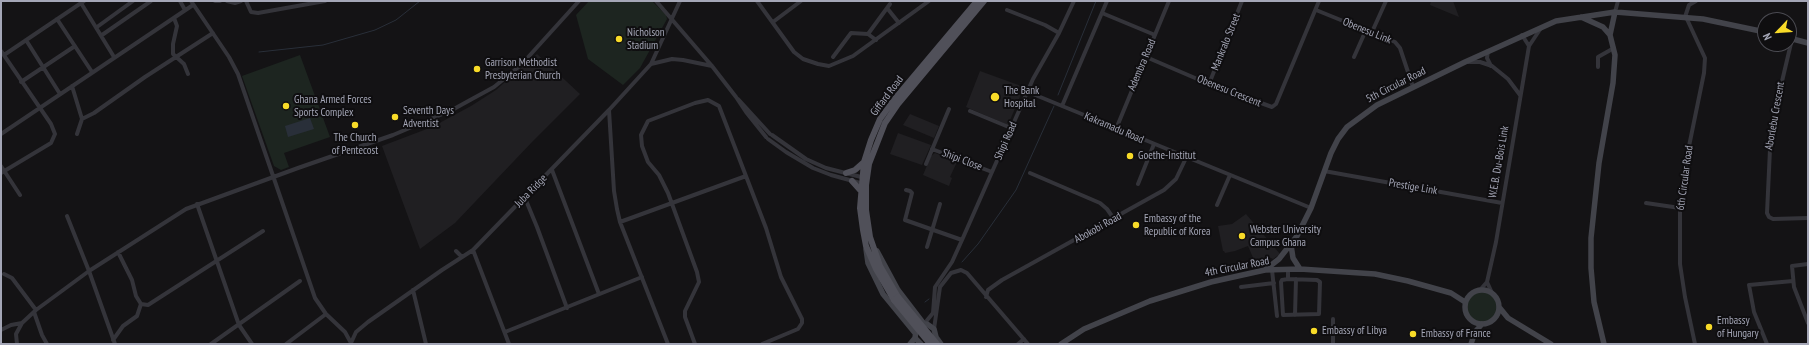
<!DOCTYPE html>
<html>
<head>
<meta charset="utf-8">
<style>
  body { margin:0 }
  #map { position:relative; width:1809px; height:345px; overflow:hidden; background:#141315; font-family:"PT Sans Narrow",sans-serif }
  canvas { display:block }
  .frame { position:absolute; inset:0; border:2px solid #a4a6b6; pointer-events:none }
  .north { position:absolute; left:1757px; top:12px; width:40px; height:40px; box-sizing:border-box; background:#0f0e10; border:1px solid #4b4b52; border-radius:50%; rotate:245deg; font-size:11px; font-weight:700; line-height:16px; text-align:center; color:#a4a6b6 }
  .north::after { content:''; display:block; margin:auto; width:14px; height:18px; background:#f8db28; clip-path:polygon(50% 0,100% 100%,50% 72%,0 100%) }
</style>
</head>
<body>
<div id="map">
<canvas width="1809" height="345"></canvas>
<div class="frame"></div>
<div class="north">N</div>
</div>
<script>
const ctx = document.querySelector('canvas').getContext('2d');
ctx.lineJoin = 'round';
function fill(path, color) { ctx.fillStyle = color; ctx.fill(path, 'evenodd'); }
const poly = rows => new Path2D(rows.map(r => 'M' + r).join(''));
function strokePath(path, color, width, dash) { ctx.strokeStyle = color; ctx.lineWidth = width; ctx.lineCap = dash ? 'butt' : 'round'; ctx.setLineDash(dash || []); ctx.stroke(path); }
function label(font, color, halo, rows, align = 'center') {
  ctx.font = font + ' "PT Sans Narrow",sans-serif'; ctx.lineWidth = 4; ctx.setLineDash([]); ctx.textBaseline = 'middle'; ctx.strokeStyle = halo; ctx.fillStyle = color; for (const [text, x, y, turn = 0] of rows) {
    ctx.save(); ctx.translate(x, y); ctx.rotate((+turn || 0) * Math.PI / 180); ctx.textAlign = isNaN(turn) ? turn : align; if (halo) ctx.strokeText(text, 0, 0); ctx.fillText(text, 0, 0); ctx.restore();
  }
}
fill(poly([
  [1431,1,1453,1,1459,17,1430,5],
  [537,54,580,94,533,141,455,223,420,249,382,146,432,127,471,106,496,90],
  [980,71,1024,87,1008,125,966,107],
  [910,114,939,126,934,138,903,125],
  [898,133,931,145,922,165,890,154],
  [935,153,957,162,950,177,952,178,949,186,923,175,931,156],
  [1246,214,1280,254,1273,259,1269,257,1267,259,1268,262,1257,267,1248,246,1235,251,1225,253,1224,251,1223,251,1218,226,1232,224]
]), '#201f22');
fill(poly([
  [589,1,652,1,666,15,667,19,640,68,623,85,588,59,576,15],
  [300,55,330,137,284,153,289,167,281,170,274,166,242,76],
  '1465 307a16 16 0 1 1 32 0a16 16 0 1 1-32 0Z'
]), '#1d2520');
fill(poly([
  [310,118,314,129,288,137,285,126]
]), '#292f39');
strokePath(poly([
  [259,52,323,45,375,30,396,20,420,1],
  [1058,95,1096,1],
  [962,262,978,244,1016,190,1054,106],
  [925,302,929,299]
]), '#292f39', 1);
strokePath(poly([
  [180,1,185,10],
  [191,1,229,57,238,74,315,298,326,314,345,332,351,343],
  [215,1,220,1],
  [227,1,235,3,241,1],
  [246,1,251,12,258,13,325,1],
  [656,1,712,66,736,97,746,112,766,137],
  [757,1,794,52,803,59,818,64,829,66,853,56,929,1],
  [81,3,114,57],
  [887,8,899,23],
  [1007,10,1045,25,1059,33],
  [1316,10,1395,42,1400,48,1413,87],
  [1615,12,1618,1],
  [1102,13,1155,35],
  [1685,17,1689,5,1696,1],
  [1686,17,1705,58,1704,73,1687,156,1680,212,1680,264,1685,297,1695,344],
  [174,18,177,26,173,44,173,54,184,64,188,74],
  [57,19,92,72],
  [773,22,801,1],
  [97,27,133,1],
  [1372,32,1386,1],
  [868,34,890,4],
  [102,35,151,1],
  [1522,35,1529,46],
  [1792,39,1771,128,1767,213,1769,217,1773,219,1808,218],
  [26,40,60,94],
  [1,51,51,124,55,134,51,143,1,173],
  [1488,51,1487,58,1491,66],
  [4,55,84,1],
  [833,57,851,33,868,34,876,40],
  [1146,57,1209,84,1272,107,1276,104,1319,1],
  [1354,57,1366,30],
  [1468,62,1480,62,1492,66,1508,79,1520,95],
  [651,64,680,1],
  [1598,67,1598,57,1614,48],
  [21,82,75,46],
  [1209,84,1242,1],
  [72,86,82,119,77,134],
  [1028,92,1311,208],
  [738,99,770,134],
  [1062,106,1107,1],
  [609,110,614,191,617,209,620,222,668,344],
  [970,111,1011,128],
  [82,119,94,113,145,77,213,33],
  [1116,129,1169,1],
  [1,134,193,5],
  [772,135,806,159,826,168,865,178],
  [768,139,786,152,813,168,831,175,864,184],
  [932,149,992,172],
  [926,164,949,109],
  [1,166,20,195],
  [552,170,599,294],
  [1324,171,1502,203],
  [1030,173,1100,203,1107,209,1114,219],
  [1138,184,1154,144],
  [906,190,910,191,912,193,905,220,962,240,1033,79,1059,33,1074,1],
  [525,198,537,227,567,308],
  [1646,203,1680,208],
  [197,204,239,325,252,344],
  [1217,205,1230,175],
  [67,216,89,271,115,344],
  [620,222,746,176],
  [927,247,940,204],
  [473,250,509,344],
  [456,251,462,257],
  [118,252,132,280,136,296,141,304,148,305,263,231],
  [1808,264,1792,266,1794,287,1808,323],
  [1288,269,1288,279,1317,280,1320,282,1319,314,1283,315,1281,282,1282,280,1288,279],
  [1272,270,1277,316],
  [4,274,12,278,36,310],
  [1487,282,1492,293],
  [1241,287,1274,283],
  [413,290,426,344],
  [1480,290,1487,282,1496,242,1529,46,1541,28],
  [986,297,988,290,1002,280,1164,190,1176,179,1186,158],
  [34,312,42,335,47,344],
  [1295,315,1296,279],
  [924,324,933,313,935,287,952,262,962,240],
  [934,329,940,287,951,273,961,270,967,273,1028,344],
  [1,330,11,325,22,323,36,310,89,271,186,209,298,168,393,135,452,110,472,99,494,87,521,65,579,1],
  [505,332,642,277],
  [113,340,123,326,137,316,141,304],
  [351,343,356,332,368,322,442,270,473,250,609,110,651,64,672,59,683,60,712,66],
  [17,344,16,334,22,323],
  [211,344,300,281],
  [286,344,326,314],
  [695,344,685,317,685,311,699,282,697,272,668,193,659,175,648,162,642,146,641,135,648,121,695,103,708,100,719,106,766,228,781,277,802,319,802,323,798,329,762,344],
  [1018,344,1024,339],
  [1333,344,1333,319],
  [1767,344,1754,312,1749,285,1793,281]
]), '#34343a', 4);
strokePath(poly([
  [1581,17,1603,27,1610,35],
  [1789,38,1808,43],
  [1291,245,1293,258,1300,269],
  [866,249,868,263,883,294,915,333],
  [877,251,898,290,924,324],
  [1265,270,1279,259,1297,236,1311,208,1331,153,1338,139,1347,127,1377,105,1465,62,1556,21,1615,12,1703,19,1765,32],
  '1465 307a17 17 0 1 1 34 0a17 17 0 1 1-34 0Z',
  [1499,307,1508,318,1551,344],
  [922,325,927,324,934,329,936,337,932,343],
  [916,331,915,338,921,344],
  [936,337,941,344],
  [910,344,915,338],
  [1061,344,1084,329,1150,301,1211,282,1265,270,1300,269,1375,274,1408,281,1451,293,1465,302],
  [1471,344,1475,332,1482,324],
  [1604,344,1594,302,1591,268,1591,238,1599,163,1613,83,1615,55,1610,35,1615,12]
]), '#42434a', 5.5);
strokePath(poly([
  [846,173,855,170,864,162],
  [852,181,861,191],
  [898,297,880,266,870,237,866,210,866,185,869,164,885,123,898,104,984,1],
  [894,300,876,269,866,246,863,230,860,208,864,162,871,140,880,119,893,101,977,1]
]), '#505059', 6);
strokePath(poly([
  [898,297,937,344],
  [894,300,930,344]
]), '#505059', 6);
for (const [x, y, r, color] of [
  [619,39,4,"#f8db28"],
  [477,69,4,"#f8db28"],
  [995,97,5,"#f8db28"],
  [286,106,4,"#f8db28"],
  [395,117,4,"#f8db28"],
  [355,125,4,"#f8db28"],
  [1130,156,4,"#f8db28"],
  [1136,225,4,"#f8db28"],
  [1242,236,4,"#f8db28"],
  [1709,327,4,"#f8db28"],
  [1314,331,4,"#f8db28"],
  [1413,334,4,"#f8db28"]
]) { const dot = new Path2D(); dot.arc(x, y, r, 0, 2 * Math.PI); ctx.fillStyle = color; ctx.fill(dot); strokePath(dot, '#0f0e10', 1.5); }
label('11px', '#a4a6b6', '#0f0e10', [
  ["Obenesu Link",1367,31,22],
  ["Mankralo Street",1226,42,-68],
  ["Adembra Road",1142,65,-67],
  ["5th Circular Road",1396,85,-27],
  ["Obenesu Crescent",1229,91,22],
  ["Giffard Road",887,96,-53],
  ["Aborlebu Crescent",1775,116,-80],
  ["Kakramadu Road",1114,128,23],
  ["Shipi Road",1006,141,-66],
  ["Shipi Close",962,160,21],
  ["W.E.B. Du-Bois Link",1499,162,-80],
  ["6th Circular Road",1685,178,-82],
  ["Prestige Link",1413,187,10],
  ["Juba Ridge",531,191,-46],
  ["Abokobi Road",1098,228,-29],
  ["4th Circular Road",1237,267,-11]
]);
label('11px', '#a4a6b6', '#0f0e10', [
  ["Nicholson",627,33],
  ["Stadium",627,46],
  ["Garrison Methodist",485,63],
  ["Presbyterian Church",485,76],
  ["The Bank",1004,91],
  ["Hospital",1004,104],
  ["Ghana Armed Forces",294,100],
  ["Sports Complex",294,113],
  ["Seventh Days",403,111],
  ["Adventist",403,124],
  ["The Church",355,138,"center"],
  ["of Pentecost",355,151,"center"],
  ["Goethe-Institut",1138,156],
  ["Embassy of the",1144,219],
  ["Republic of Korea",1144,232],
  ["Webster University",1250,230],
  ["Campus Ghana",1250,243],
  ["Embassy",1717,321],
  ["of Hungary",1717,334],
  ["Embassy of Libya",1322,331],
  ["Embassy of France",1421,334]
], 'left');
</script>
</body>
</html>
